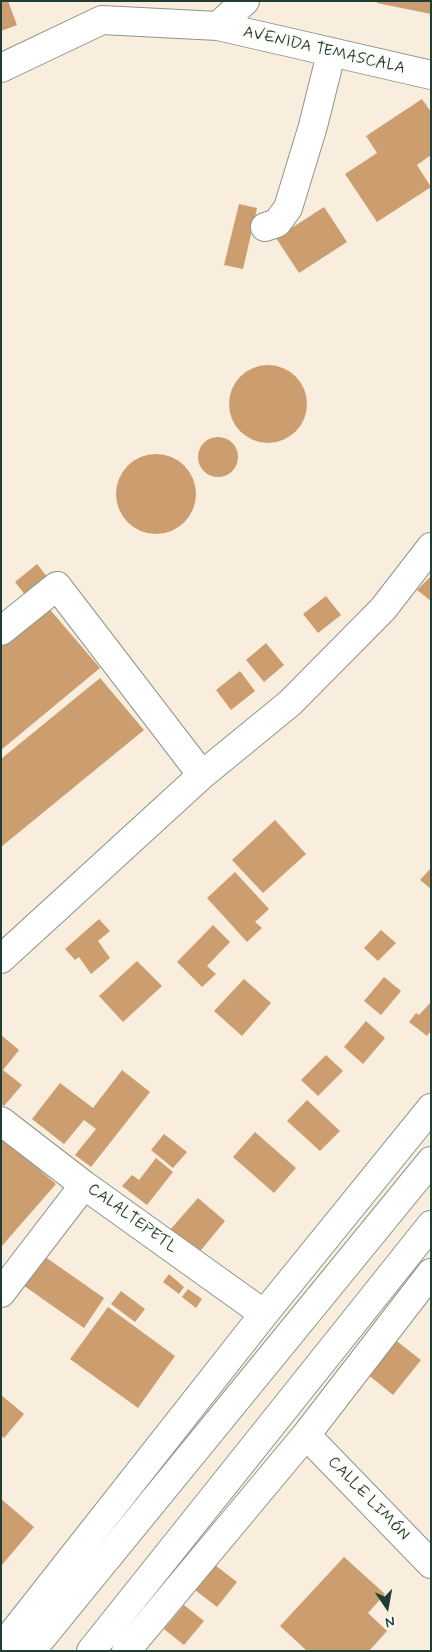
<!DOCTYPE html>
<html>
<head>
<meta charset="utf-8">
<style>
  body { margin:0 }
  #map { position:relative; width:432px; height:1652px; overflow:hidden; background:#f9eede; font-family:Mynerve,sans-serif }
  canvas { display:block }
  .frame { position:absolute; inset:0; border:2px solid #1f3d34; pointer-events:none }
  .north { position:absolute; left:362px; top:1582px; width:50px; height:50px; -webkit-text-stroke:4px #fdfcf7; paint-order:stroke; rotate:168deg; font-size:14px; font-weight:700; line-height:20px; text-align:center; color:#1f3d34 }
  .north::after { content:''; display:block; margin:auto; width:18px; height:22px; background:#1f3d34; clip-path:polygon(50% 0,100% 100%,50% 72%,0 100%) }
</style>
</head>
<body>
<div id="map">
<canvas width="432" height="1652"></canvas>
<div class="frame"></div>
<div class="north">N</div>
</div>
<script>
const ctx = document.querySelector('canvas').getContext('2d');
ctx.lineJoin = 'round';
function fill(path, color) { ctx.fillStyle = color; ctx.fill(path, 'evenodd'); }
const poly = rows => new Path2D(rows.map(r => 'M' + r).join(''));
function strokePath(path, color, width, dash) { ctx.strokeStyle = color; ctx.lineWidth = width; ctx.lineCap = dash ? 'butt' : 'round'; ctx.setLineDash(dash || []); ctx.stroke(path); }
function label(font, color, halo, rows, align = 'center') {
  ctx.font = font + ' Mynerve,sans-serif'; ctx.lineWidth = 4; ctx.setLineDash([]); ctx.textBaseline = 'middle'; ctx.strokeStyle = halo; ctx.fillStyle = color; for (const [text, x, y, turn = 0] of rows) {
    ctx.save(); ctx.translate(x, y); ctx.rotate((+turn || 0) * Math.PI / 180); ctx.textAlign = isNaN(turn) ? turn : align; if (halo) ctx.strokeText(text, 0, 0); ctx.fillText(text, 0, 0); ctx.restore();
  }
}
fill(poly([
  [1,1,8,1,17,25,1,31],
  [377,1,431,1,431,14,377,3],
  [422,99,431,112,431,155,417,165,431,187,377,222,345,174,377,153,366,136],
  [239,204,257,208,243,269,224,265],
  [324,207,347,242,299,273,276,238],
  '229 404a39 39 0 1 1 78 0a39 39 0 1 1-78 0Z',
  '198 457a20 20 0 1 1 40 0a20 20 0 1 1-40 0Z',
  '116 494a40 40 0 1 1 80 0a40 40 0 1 1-80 0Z',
  [37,564,48,578,26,596,15,582],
  [431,576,431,601,417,590],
  [326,596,341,615,318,633,303,614],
  [46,605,100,668,1,750,1,642],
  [266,643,284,665,264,682,246,660],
  [240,671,255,691,231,710,216,690],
  [100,678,144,730,1,847,1,759],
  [275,820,306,854,263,893,232,860],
  [431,868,431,889,420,880],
  [235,872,269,909,255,922,262,928,247,942,207,898],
  [99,919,110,931,98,941,110,958,91,974,79,957,75,960,65,949],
  [213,925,230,942,207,966,216,974,202,987,177,962],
  [381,930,396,943,378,961,364,948],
  [137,961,162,986,123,1022,99,996],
  [384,977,401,991,381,1015,364,1001],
  [244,979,271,1003,242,1036,214,1011],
  [431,1002,431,1031,427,1036,409,1022,416,1013,419,1015],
  [366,1021,385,1038,363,1064,344,1047],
  [1,1035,19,1050,3,1070,22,1085,4,1106,1,1104],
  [326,1055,343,1071,318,1096,301,1080],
  [122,1070,150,1092,91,1167,75,1155,96,1129,84,1120,64,1144,32,1119,60,1083,93,1108],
  [307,1100,340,1131,320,1151,287,1121],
  [255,1132,296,1168,274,1193,233,1157],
  [164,1134,187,1152,173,1168,151,1150],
  [1,1137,56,1184,1,1247],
  [156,1158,173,1172,147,1205,122,1186,132,1175,139,1180],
  [198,1198,225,1221,197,1255,169,1231],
  [41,1254,104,1298,84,1328,20,1283],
  [169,1274,184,1287,179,1294,163,1282],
  [188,1289,202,1299,196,1308,182,1297],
  [121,1291,145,1309,135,1322,111,1304],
  [108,1307,175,1356,138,1408,70,1359],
  [394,1339,421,1360,393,1395,366,1373],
  [1,1395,24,1414,4,1438,1,1435],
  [1,1499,34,1527,1,1566],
  [344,1557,385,1594,368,1613,387,1631,369,1651,307,1651,280,1626],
  [215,1565,237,1582,217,1607,195,1590],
  [184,1605,204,1621,184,1645,164,1629]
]), '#cc9d6e');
const minor = poly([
  [218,26,245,1],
  [1,68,102,20,218,26,431,75],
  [265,227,277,223,288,208,313,126,331,54],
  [1,631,57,586,202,775],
  [1,959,202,775,290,703,383,609,431,547],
  [1,1121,84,1185,264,1314],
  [1,1293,84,1185],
  [306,1435,431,1564],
  [1,1648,264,1314,431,1108],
  [126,1651,306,1435,431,1273]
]);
const major = poly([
  [31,1651,431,1161],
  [91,1651,431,1225]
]);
strokePath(minor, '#8c9689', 30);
strokePath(major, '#8c9689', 30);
strokePath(minor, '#fff', 28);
strokePath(major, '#fff', 28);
label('16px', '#1f3d34', '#fdfcf7', [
  ["AVENIDA TEMASCALA",324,51,13],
  ["CALALTEPETL",132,1219,36],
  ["CALLE LIMÓN",368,1499,46]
]);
</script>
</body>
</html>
